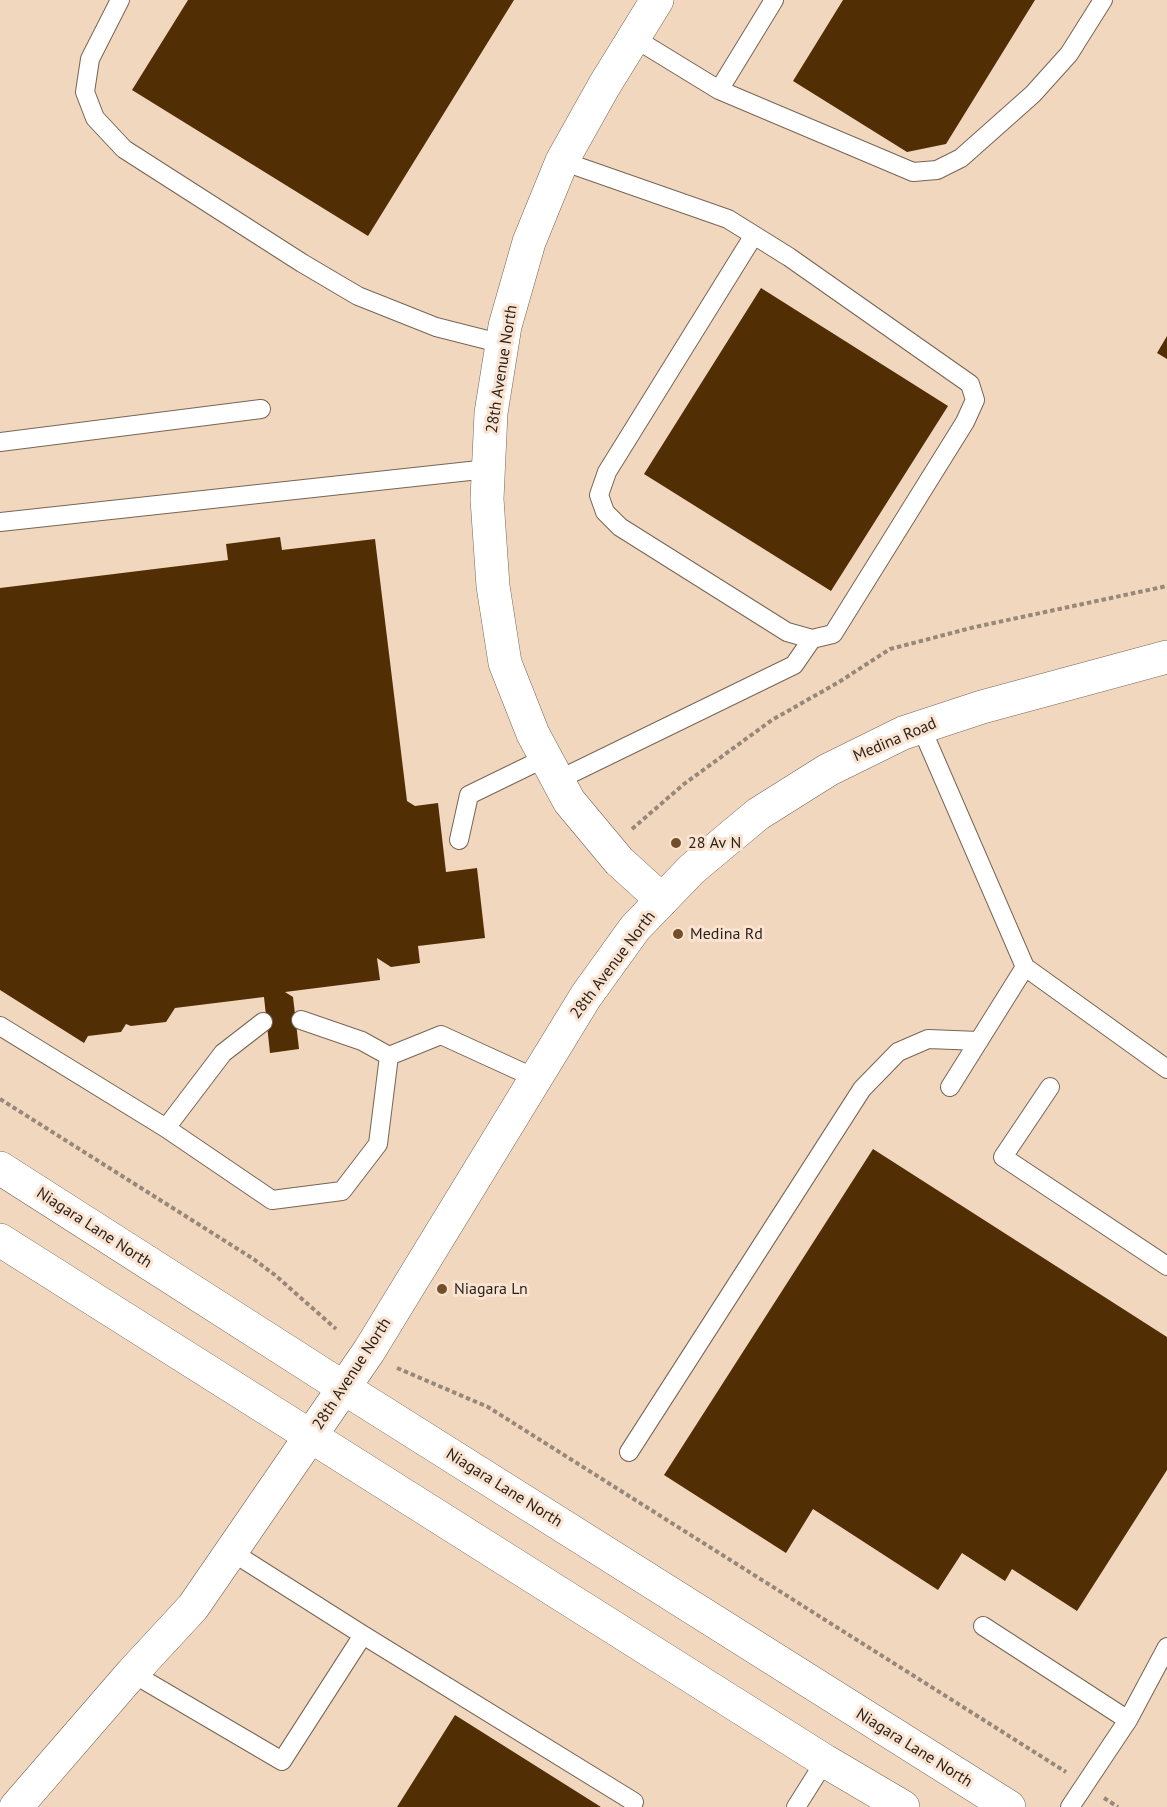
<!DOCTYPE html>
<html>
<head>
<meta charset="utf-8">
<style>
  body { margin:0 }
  canvas { display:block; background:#fae4d1 }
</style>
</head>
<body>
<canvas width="1167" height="1807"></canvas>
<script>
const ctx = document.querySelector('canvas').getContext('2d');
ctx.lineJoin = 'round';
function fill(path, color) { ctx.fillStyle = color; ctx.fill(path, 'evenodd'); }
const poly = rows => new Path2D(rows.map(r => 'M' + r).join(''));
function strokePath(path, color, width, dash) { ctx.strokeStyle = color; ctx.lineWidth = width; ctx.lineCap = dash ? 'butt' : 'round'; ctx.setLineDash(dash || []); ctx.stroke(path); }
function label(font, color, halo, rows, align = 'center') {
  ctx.font = font + ' "PT Sans",sans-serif'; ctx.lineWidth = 6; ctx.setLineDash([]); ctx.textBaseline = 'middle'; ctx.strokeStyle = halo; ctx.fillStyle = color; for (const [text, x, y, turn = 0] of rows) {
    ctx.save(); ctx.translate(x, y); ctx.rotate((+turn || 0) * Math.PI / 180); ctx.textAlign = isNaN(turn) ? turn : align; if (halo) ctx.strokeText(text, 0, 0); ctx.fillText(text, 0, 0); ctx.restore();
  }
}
fill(poly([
  [0,0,1167,0,1167,1807,0,1807]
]), '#f2d7bf');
fill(poly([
  [188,0,514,0,368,236,132,90],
  [843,0,1035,0,946,144,907,152,793,81],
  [761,288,948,406,831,591,644,474],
  [1167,336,1167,359,1157,353],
  [280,537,282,550,375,539,407,801,415,806,438,803,446,872,477,868,485,938,418,946,420,963,391,967,377,958,380,980,285,992,293,997,299,1049,270,1053,264,997,175,1008,166,1022,131,1026,126,1024,121,1032,88,1036,84,1043,0,990,0,588,228,560,226,544],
  [873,1149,1167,1337,1167,1470,1077,1611,1012,1569,1005,1581,962,1553,938,1590,813,1509,786,1553,664,1475],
  [455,1715,601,1807,397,1807]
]), '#512e03');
const lane = poly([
  [120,0,90,59,85,92,95,118,124,149,302,263,358,296,436,327,503,344],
  [634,38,719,90,913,172,937,170,961,158,1033,94,1069,54,1103,0],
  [719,90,774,0],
  [562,161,728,219,789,257,970,384,975,400,965,422,833,634,812,639,787,632,620,527,605,512,599,495,607,472,754,235],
  [0,442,261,409],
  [0,522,488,469],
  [921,727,1025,967,1167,1069],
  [558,780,794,665,812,639],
  [459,840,469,795,545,758],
  [301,1020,362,1041,389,1056],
  [0,1026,166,1128,272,1200,342,1191,378,1144,389,1056,441,1035,535,1078],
  [950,1087,1025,967],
  [1050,1087,1003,1157,1167,1266],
  [166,1128,223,1053,263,1022],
  [629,1452,862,1089,898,1052,928,1039,979,1041],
  [232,1552,363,1635,634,1802],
  [983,1626,1128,1720,1167,1647],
  [132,1673,282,1761,363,1635],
  [796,1807,825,1761],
  [1070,1807,1128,1720]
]);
const street = poly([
  [657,0,604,86,562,161,529,242,505,326,491,413,487,499,493,586,505,663,533,734,569,801,619,861,662,900]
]);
const secondary = poly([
  [0,1168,344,1388,1009,1807],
  [0,1240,825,1761,903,1807],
  [16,1807,132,1673,193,1607,369,1351,586,996,635,928,692,869,758,814,828,770,903,733,982,707,1167,657]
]);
strokePath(lane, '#776554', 20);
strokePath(street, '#776554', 34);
strokePath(secondary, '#776554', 34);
strokePath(poly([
  [632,829,684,784,772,720,839,682,890,649,975,627,1167,586],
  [0,1099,252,1258,275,1275,336,1329],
  [397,1368,488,1407,1066,1772],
  [1104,1798,1118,1807]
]), '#97887a', 4, [4.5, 3]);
strokePath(lane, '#fff', 18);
strokePath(street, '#fff', 33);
strokePath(secondary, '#fff', 33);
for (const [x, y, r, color] of [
  [676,843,6,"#734e29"],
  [678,934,6,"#734e29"],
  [442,1289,6,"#734e29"]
]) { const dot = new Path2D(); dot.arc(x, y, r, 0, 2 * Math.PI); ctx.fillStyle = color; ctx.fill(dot); strokePath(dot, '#fae4d1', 2); }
label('16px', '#271f18', '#fae4d1', [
  ["28th Avenue North",502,369,-81],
  ["Medina Road",895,740,-23],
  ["28th Avenue North",613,965,-53],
  ["Niagara Lane North",94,1228,33],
  ["28th Avenue North",352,1374,-57],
  ["Niagara Lane North",504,1488,32],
  ["Niagara Lane North",914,1748,32]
]);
label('16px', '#271f18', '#fae4d1', [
  ["28 Av N",688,843],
  ["Medina Rd",690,934],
  ["Niagara Ln",454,1289]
], 'left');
</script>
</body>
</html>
